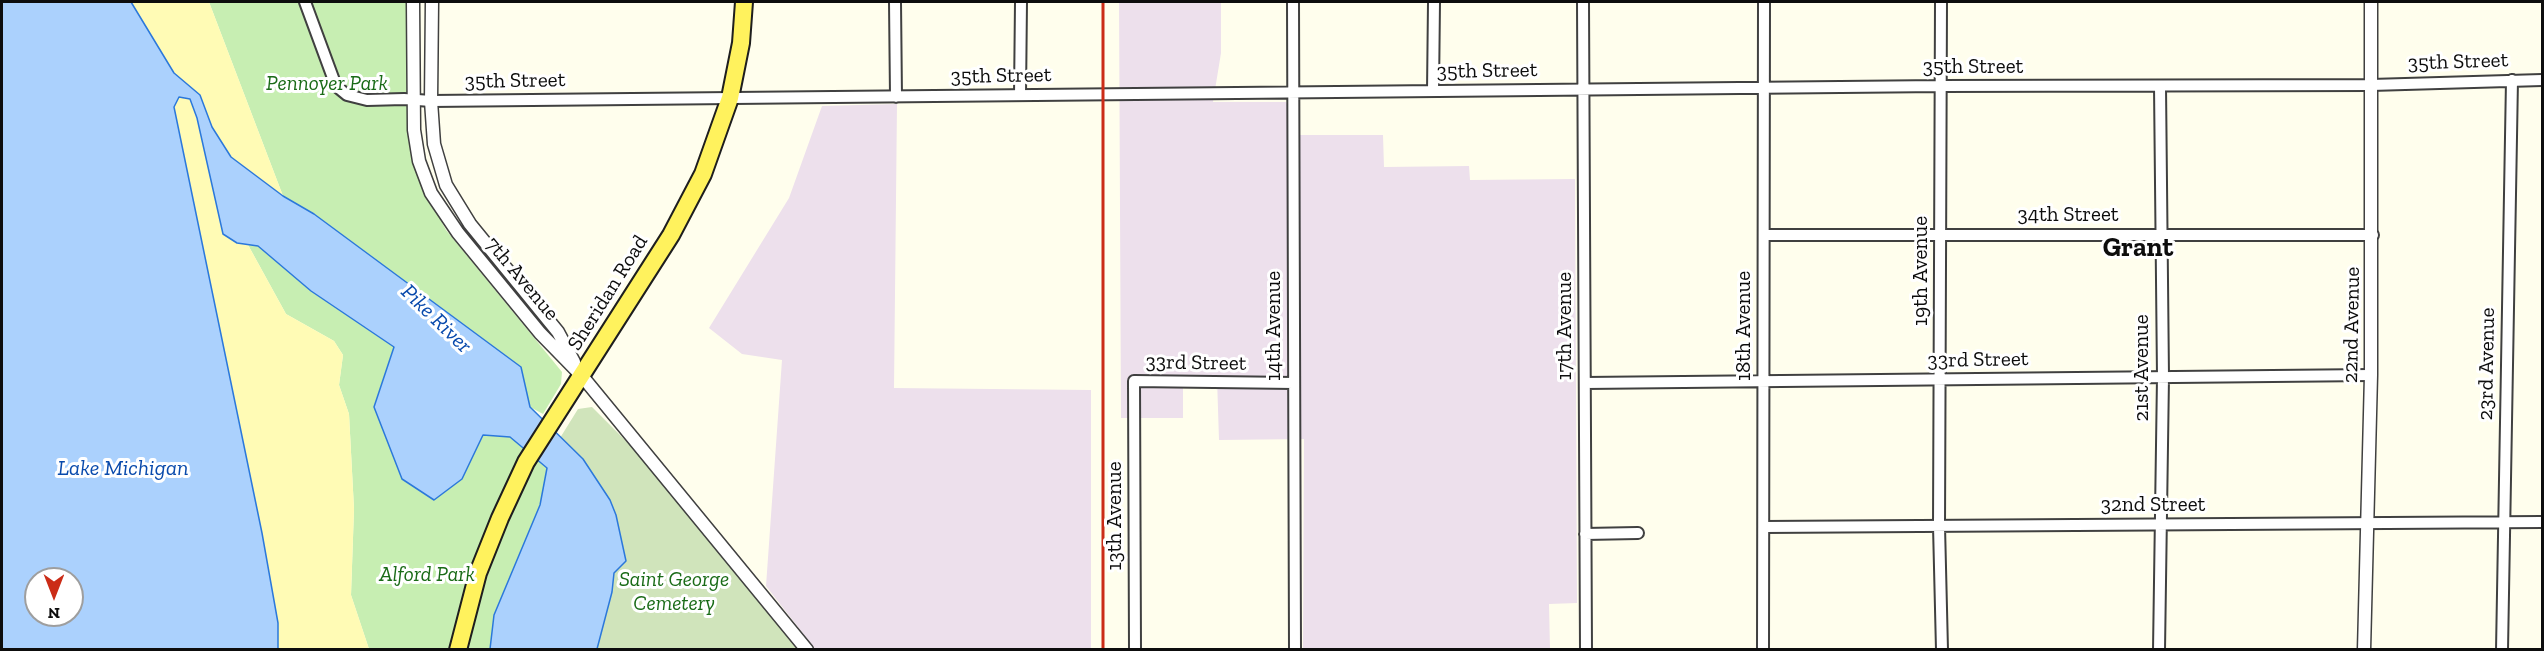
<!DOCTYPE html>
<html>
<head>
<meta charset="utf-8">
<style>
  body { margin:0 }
  #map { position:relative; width:2544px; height:651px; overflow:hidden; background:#fffeed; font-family:"Zilla Slab",serif }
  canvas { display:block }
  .frame { position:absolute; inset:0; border:3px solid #0d0d0d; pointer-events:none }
  .north { position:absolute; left:24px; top:567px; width:60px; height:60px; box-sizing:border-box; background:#fff; border:2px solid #9e9e9e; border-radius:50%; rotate:180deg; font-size:16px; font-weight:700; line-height:24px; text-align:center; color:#0d0d0d }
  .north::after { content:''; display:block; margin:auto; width:21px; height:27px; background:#cb2c17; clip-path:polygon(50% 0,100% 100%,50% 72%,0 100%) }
</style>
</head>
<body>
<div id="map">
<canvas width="2544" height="651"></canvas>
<div class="frame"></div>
<div class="north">N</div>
</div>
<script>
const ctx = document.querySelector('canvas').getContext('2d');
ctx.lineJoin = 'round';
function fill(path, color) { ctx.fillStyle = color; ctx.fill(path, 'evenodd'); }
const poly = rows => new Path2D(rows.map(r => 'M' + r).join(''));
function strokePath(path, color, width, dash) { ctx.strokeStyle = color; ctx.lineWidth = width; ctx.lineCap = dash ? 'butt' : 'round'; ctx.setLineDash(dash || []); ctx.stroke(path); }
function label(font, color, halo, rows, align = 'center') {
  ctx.font = font + ' "Zilla Slab",serif'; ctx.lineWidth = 6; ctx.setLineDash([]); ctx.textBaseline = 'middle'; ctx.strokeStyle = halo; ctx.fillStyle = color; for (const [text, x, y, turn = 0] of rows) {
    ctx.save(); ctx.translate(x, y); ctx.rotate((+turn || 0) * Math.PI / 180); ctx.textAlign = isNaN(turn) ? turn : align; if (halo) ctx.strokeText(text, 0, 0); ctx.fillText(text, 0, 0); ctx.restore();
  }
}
fill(poly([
  [1119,2,1221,2,1221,53,1213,102,1286,102,1289,108,1289,135,1383,135,1384,167,1469,166,1470,180,1575,179,1577,603,1549,604,1550,649,1303,649,1304,439,1219,440,1217,378,1183,378,1183,418,1121,418],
  [897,104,894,388,1091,390,1091,649,815,649,766,586,782,360,742,354,709,328,789,198,822,106]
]), '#ede0ec');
fill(poly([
  [209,2,407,2,408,126,418,178,446,230,562,372,561,384,543,414,530,407,521,367,314,214,283,196],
  [247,243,258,246,311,291,394,347,374,407,462,479,483,435,510,437,547,468,540,505,494,615,490,649,369,649,351,595,354,509,349,414,339,385,343,355,334,341,286,314]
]), '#c7eeb2');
fill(poly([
  [131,2,209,2,283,196,231,157,212,127,200,95,174,73],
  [179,97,190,99,237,243,247,243,286,314,334,341,343,355,339,385,349,414,354,509,351,595,369,649,278,649,278,623,262,533,174,106]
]), '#fffbb5');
fill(poly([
  [592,407,635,450,798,649,597,649,612,592,614,573,626,560,616,515,583,459,560,438,578,409]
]), '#d0e4bb');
const water = poly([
  [2,2,131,2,174,73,200,95,212,127,231,157,283,196,314,214,521,367,530,407,583,459,610,500,616,515,626,561,614,573,612,592,597,649,490,649,494,615,540,505,547,468,510,437,483,435,462,479,434,500,402,479,374,407,394,347,311,291,258,246,237,243,223,234,197,118,190,99,179,97,174,107,262,533,278,623,278,649,2,649,2,2],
  [36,579,72,579,72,615,36,615,36,579]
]);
fill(water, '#abd1fd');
strokePath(water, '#2b78db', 1.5);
const minor = poly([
  [305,2,336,86,347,95,367,100,404,99,431,101,1941,86,2371,85,2542,80],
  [895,2,896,97],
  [1293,2,1295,650],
  [1583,2,1586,650],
  [1941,2,1939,526,1942,650],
  [1433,91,1434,2],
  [1020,95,1021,2],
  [1764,235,2373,235],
  [1585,383,2371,375],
  [1764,527,2542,522],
  [1585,534,1638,533],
  [1135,650,1134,381,1294,383],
  [1763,650,1764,2],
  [2159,650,2163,377,2160,86],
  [2502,650,2512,80]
]);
const tertiary = poly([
  [413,2,414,130,419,161,431,193,458,233,540,333,582,376,807,650],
  [432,2,431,101,434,144,446,185,470,224,558,332,574,362],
  [2364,650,2371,375,2371,2]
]);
const primary = poly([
  [458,650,478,573,500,518,526,462,671,235,703,174,730,98,741,43,744,2]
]);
strokePath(minor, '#404040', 14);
strokePath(tertiary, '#404040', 15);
strokePath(primary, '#1e1e1e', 20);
strokePath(minor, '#fff', 10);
strokePath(tertiary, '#fff', 12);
strokePath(primary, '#fff25d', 16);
strokePath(poly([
  [1103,650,1103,2]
]), '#cb2c17', 3);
label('21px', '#0d0d0d', '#fff', [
  ["35th Street",2458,62,-2],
  ["35th Street",1973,67],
  ["35th Street",1487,71,-1],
  ["35th Street",1001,76,-1],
  ["35th Street",515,81,-1],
  ["34th Street",2068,215],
  ["19th Avenue",1921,271,-90],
  ["7th Avenue",522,279,50],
  ["Sheridan Road",608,293,-58],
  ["22nd Avenue",2352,325,-89],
  ["14th Avenue",1274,326,-90],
  ["17th Avenue",1565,326,-90],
  ["18th Avenue",1744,326,-90],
  ["33rd Street",1978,360,-1],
  ["33rd Street",1196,363,1],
  ["23rd Avenue",2487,364,-89],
  ["21st Avenue",2142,368,-90],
  ["32nd Street",2153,505],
  ["13th Avenue",1115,516,-90]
]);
label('italic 21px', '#1a6b17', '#fff', [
  ["Pennoyer Park",327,84],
  ["Alford Park",427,575],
  ["Saint George",674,580],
  ["Cemetery",674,604]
]);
label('italic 22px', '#094aac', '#fff', [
  ["Pike River",436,319,44],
  ["Lake Michigan",123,469]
]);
label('bold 27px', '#0d0d0d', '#fff', [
  ["Grant",2138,248]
]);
</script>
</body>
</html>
